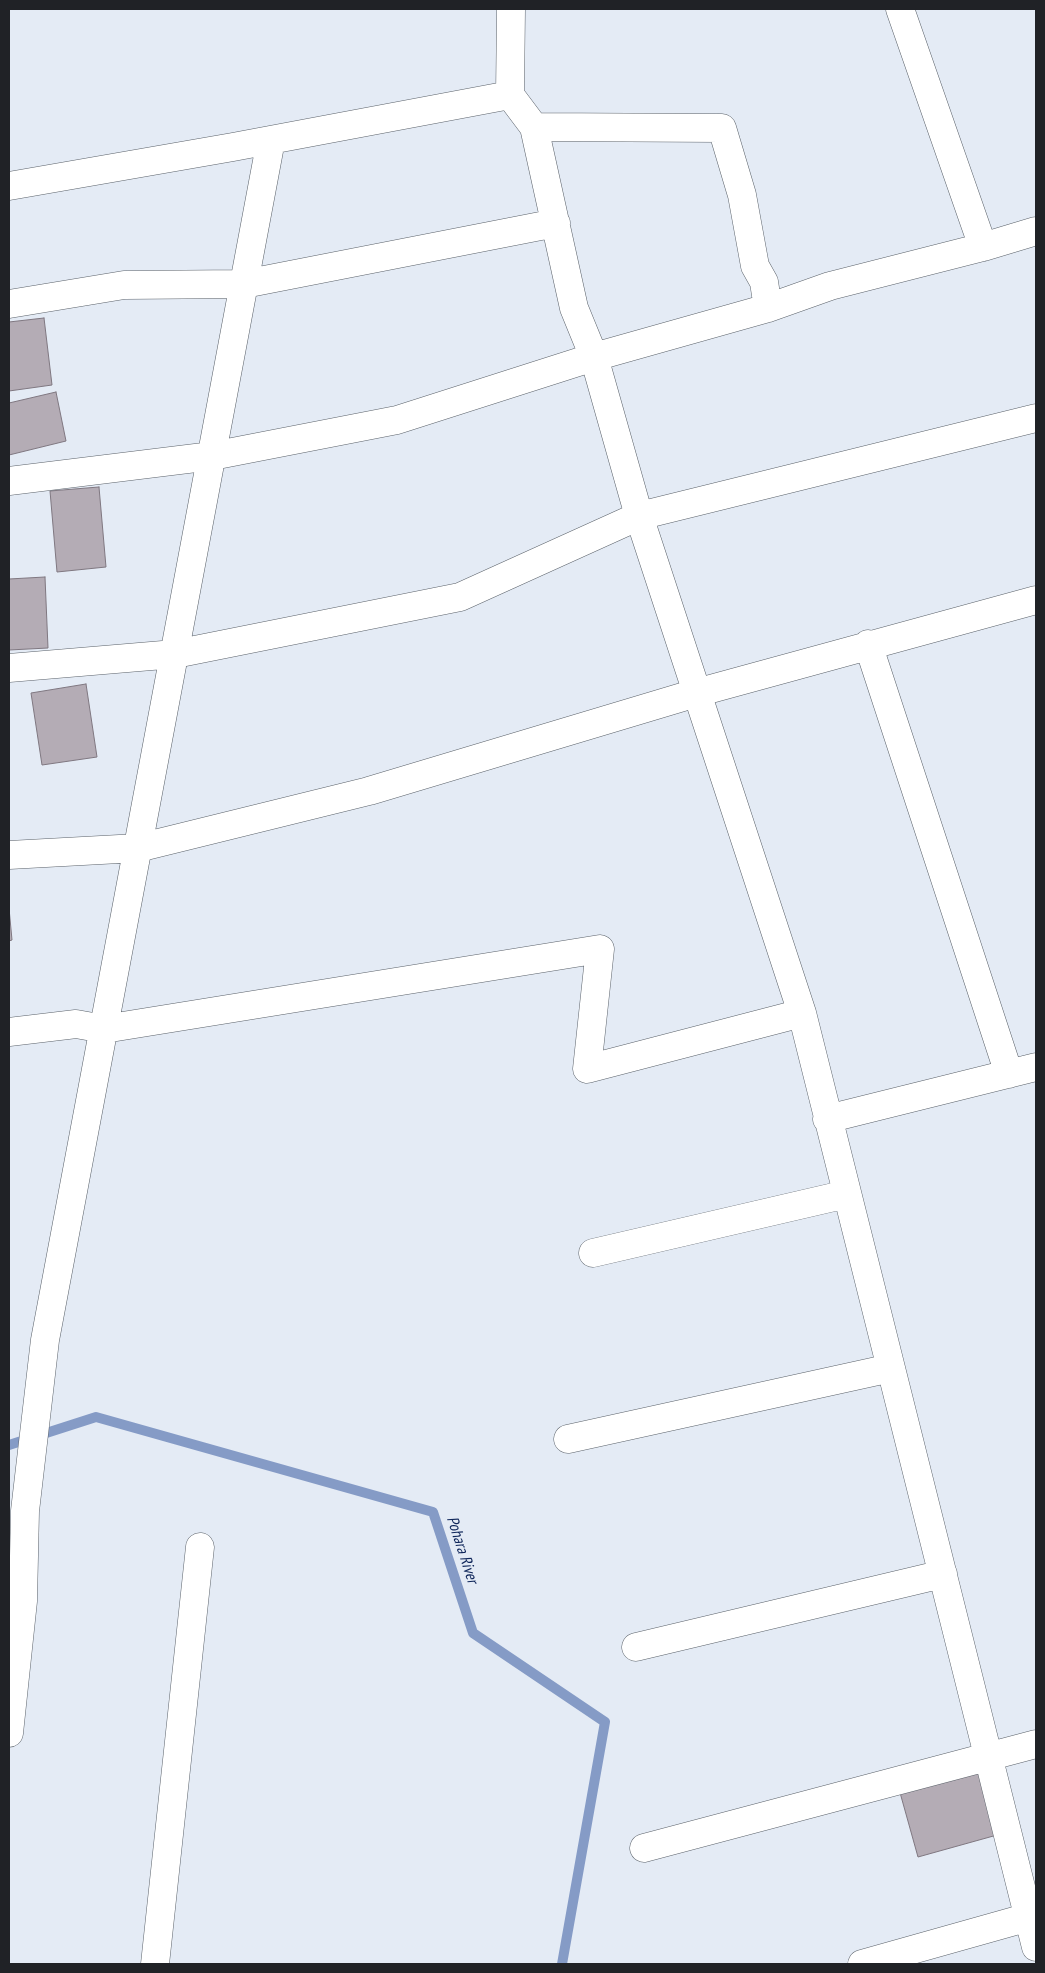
<!DOCTYPE html>
<html>
<head>
<meta charset="utf-8">
<style>
  body { margin:0 }
  #map { position:relative; width:1045px; height:1973px; overflow:hidden; background:#e4ebf5; font-family:"PT Sans Narrow",sans-serif }
  canvas { display:block }
  .frame { position:absolute; inset:0; border:10px solid #202226; pointer-events:none }
</style>
</head>
<body>
<div id="map">
<canvas width="1045" height="1973"></canvas>
<div class="frame"></div>
</div>
<script>
const ctx = document.querySelector('canvas').getContext('2d');
ctx.lineJoin = 'round';
const poly = rows => new Path2D(rows.map(r => 'M' + r).join(''));
function strokePath(path, color, width, dash) { ctx.strokeStyle = color; ctx.lineWidth = width; ctx.lineCap = dash ? 'butt' : 'round'; ctx.setLineDash(dash || []); ctx.stroke(path); }
function fill(path, color) { ctx.fillStyle = color; ctx.fill(path, 'evenodd'); }
function label(font, color, halo, rows, align = 'center') {
  ctx.font = font + ' "PT Sans Narrow",sans-serif'; ctx.lineWidth = 4; ctx.setLineDash([]); ctx.textBaseline = 'middle'; ctx.strokeStyle = halo; ctx.fillStyle = color; for (const [text, x, y, turn = 0] of rows) {
    ctx.save(); ctx.translate(x, y); ctx.rotate((+turn || 0) * Math.PI / 180); ctx.textAlign = isNaN(turn) ? turn : align; if (halo) ctx.strokeText(text, 0, 0); ctx.fillText(text, 0, 0); ctx.restore();
  }
}
strokePath(poly([
  [9,1445,96,1417,433,1512,473,1633,605,1722,562,1964]
]), '#859bc6', 10);
const building = poly([
  [44,318,52,385,9,391,9,322,44,318],
  [56,392,66,441,9,455,9,403,56,392],
  [99,487,106,567,57,572,50,491,99,487],
  [45,577,48,648,9,650,9,579,45,577],
  [86,684,97,757,42,765,31,693,86,684],
  [9,908,12,940,9,941,9,908],
  [978,1767,997,1835,918,1857,899,1789,978,1767]
]);
fill(building, '#b4acb5');
strokePath(building, '#7f7780', 1);
const minor = poly([
  [900,9,983,247],
  [510,95,534,127,574,308,594,357,639,516,802,1013,1036,1947],
  [534,127,722,128,742,195,755,266,764,282,768,308,830,286,983,247,1036,231],
  [9,186,233,147,510,95,511,9],
  [9,304,124,285,244,284,556,223],
  [9,481,212,456,397,420,594,357,768,308],
  [868,644,1009,1074],
  [9,668,175,654,460,597,639,516,1036,418],
  [9,855,138,848,369,791,696,693,1036,600],
  [9,1032,76,1024,104,1029,600,949,587,1069,802,1013],
  [827,1119,1036,1067],
  [593,1253,847,1194],
  [568,1439,891,1368],
  [636,1647,943,1574],
  [9,1733,23,1601,25,1511,45,1340,271,140],
  [644,1848,1036,1744],
  [155,1964,200,1547],
  [862,1964,1029,1917]
]);
strokePath(minor, '#5b626a', 29);
strokePath(minor, '#fff', 28);
label('italic 16px', '#0f265a', '#e4ebf5', [
  ["Pohara River",462,1550,72]
]);
</script>
</body>
</html>
